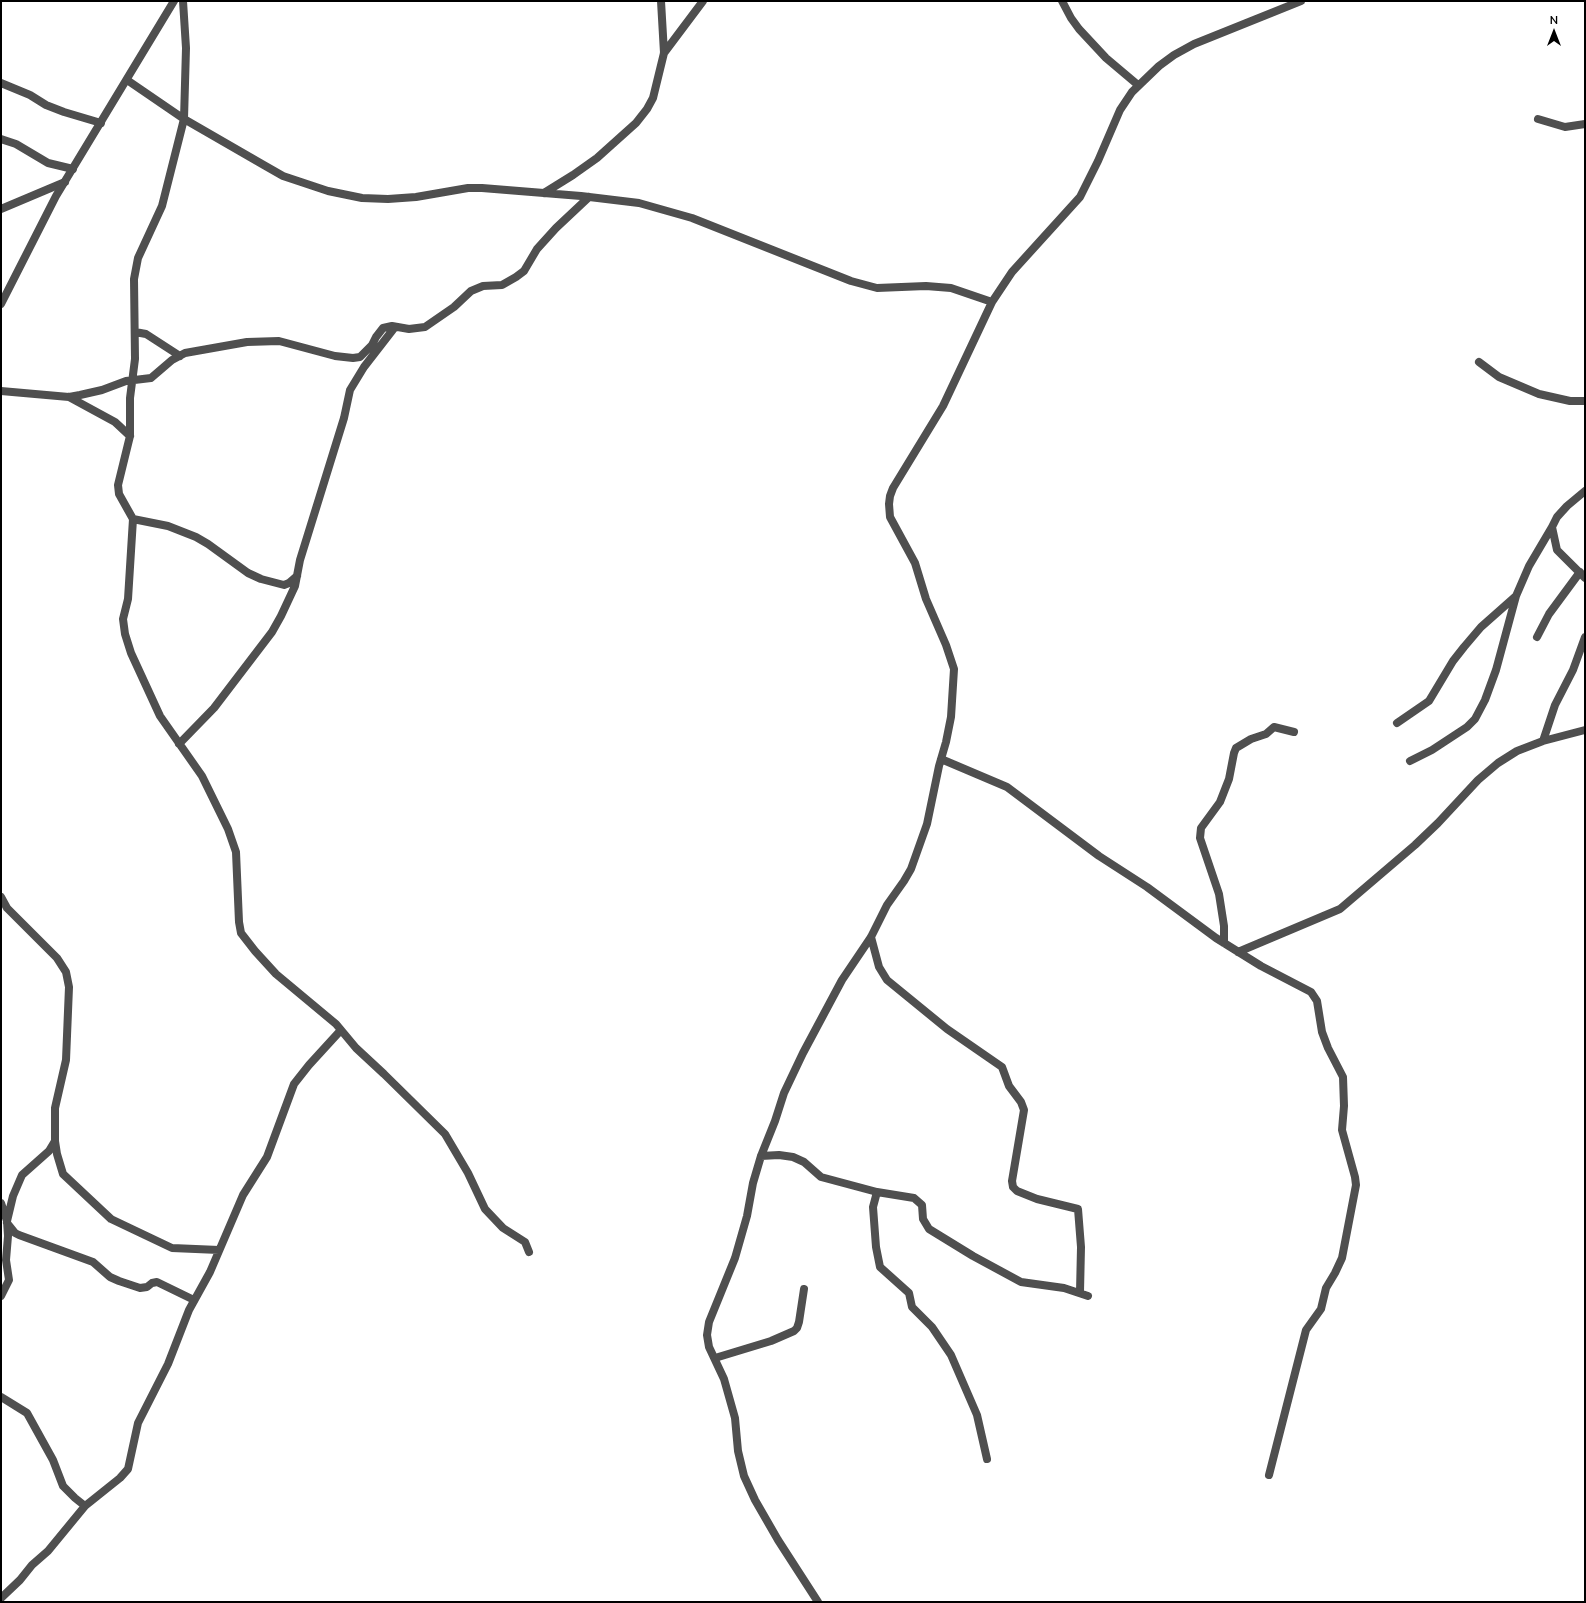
<!DOCTYPE html>
<html>
<head>
<meta charset="utf-8">
<style>
  body { margin:0 }
  #map { position:relative; width:1586px; height:1603px; overflow:hidden; background:#fff; font-family:Mulish,sans-serif }
  canvas { display:block }
  .frame { position:absolute; inset:0; border:2px solid #000; pointer-events:none }
  .north { position:absolute; left:1534px; top:12px; width:40px; height:40px; -webkit-text-stroke:3px #fff; paint-order:stroke; rotate:0deg; font-size:11px; font-weight:700; line-height:16px; text-align:center; color:#000 }
  .north::after { content:''; display:block; margin:auto; width:14px; height:18px; background:#000; clip-path:polygon(50% 0,100% 100%,50% 72%,0 100%) }
</style>
</head>
<body>
<div id="map">
<canvas width="1586" height="1603"></canvas>
<div class="frame"></div>
<div class="north">N</div>
</div>
<script>
const ctx = document.querySelector('canvas').getContext('2d');
ctx.lineJoin = 'round';
const poly = rows => new Path2D(rows.map(r => 'M' + r).join(''));
function strokePath(path, color, width, dash) { ctx.strokeStyle = color; ctx.lineWidth = width; ctx.lineCap = dash ? 'butt' : 'round'; ctx.setLineDash(dash || []); ctx.stroke(path); }
strokePath(poly([
  [183,1,186,48,184,119,162,206,138,258,134,279,135,359,130,398,130,436,118,485,119,494,133,519,128,599,123,619,125,634,131,653,160,716,202,776,228,829,236,852,239,922,241,933,255,951,276,974,336,1024,356,1048,384,1074,445,1134,468,1173,485,1209,503,1228,525,1242,529,1252],
  [1062,1,1071,18,1079,29,1106,58,1138,85],
  [664,53,703,1],
  [127,80,184,119,262,164,283,176,328,191,362,198,388,199,416,197,468,188,482,188,581,196,639,203,692,218,851,281,877,288,926,286,951,288,992,302],
  [1,83,30,95,46,105,64,112,101,123],
  [1538,119,1565,127,1585,124],
  [1,139,16,144,48,163,73,169],
  [544,193,573,175,597,158,636,123,647,109,653,98,664,53,661,1],
  [1,209,65,182],
  [135,332,146,334,180,356],
  [1479,362,1499,377,1539,394,1570,401,1585,401],
  [1,391,69,397,80,395,102,390,126,381,151,378,172,360,185,353,247,342,279,341,335,356,353,358,360,357,372,345,376,337,383,328,392,326,409,329,425,327,454,307,471,291,483,286,502,285,516,277,524,271,537,249,556,228,589,197],
  [69,397,115,422,130,436],
  [1585,491,1567,506,1557,517,1552,527,1557,550,1585,578],
  [133,519,168,526,196,537,208,544,248,573,261,579,284,585,289,583,297,576],
  [1537,637,1549,614,1580,572],
  [1397,723,1429,701,1453,661,1464,647,1481,627,1516,596,1529,566,1552,527],
  [1543,741,1555,705,1573,670,1585,637],
  [179,744,214,708,272,632,281,616,295,586,300,560,344,418,350,390,364,367,395,327],
  [941,759,1007,787,1099,856,1147,887,1216,938,1261,966,1311,992,1317,1001,1322,1032,1328,1048,1343,1077,1344,1106,1342,1130,1355,1177,1356,1185,1342,1258,1335,1273,1326,1288,1321,1309,1306,1330,1269,1475],
  [1410,761,1432,750,1467,727,1475,719,1485,700,1496,670,1516,596],
  [1,897,7,908,57,958,66,972,69,987,66,1060,55,1108,55,1141,49,1151,22,1175,13,1196,7,1221],
  [871,937,879,967,887,980,947,1029,1002,1067,1009,1086,1021,1102,1024,1110,1012,1181,1013,1187,1017,1191,1037,1199,1078,1209,1081,1247,1080,1292],
  [1224,943,1224,926,1219,894,1200,838,1201,828,1220,802,1229,779,1234,753,1236,748,1251,739,1266,734,1274,727,1294,732],
  [1238,952,1340,909,1415,845,1438,823,1478,780,1498,763,1517,751,1543,741,1585,730],
  [55,1141,57,1154,63,1174,111,1219,172,1248,219,1250],
  [761,1156,779,1155,793,1157,804,1162,821,1177,877,1192,914,1198,922,1205,923,1219,929,1229,973,1256,1021,1282,1064,1288,1088,1296],
  [877,1192,873,1207,876,1247,880,1267,909,1293,912,1307,932,1327,951,1355,977,1415,987,1459],
  [1,1203,7,1221,8,1236,6,1260,9,1280,1,1296],
  [7,1223,15,1233,19,1235,93,1262,110,1277,119,1281,140,1288,147,1287,152,1283,157,1282,194,1300],
  [715,1358,771,1341,794,1331,797,1328,799,1322,804,1289],
  [1,1397,27,1413,53,1460,63,1486,75,1498,85,1506],
  [1,1598,20,1580,32,1565,48,1551,85,1506,120,1478,128,1469,138,1423,168,1364,189,1310,210,1272,243,1195,267,1157,294,1084,309,1065,341,1030],
  [818,1602,778,1540,755,1500,744,1476,738,1451,735,1418,724,1379,709,1347,707,1335,709,1322,735,1258,747,1216,753,1183,761,1156,775,1121,784,1093,803,1053,842,980,871,937,887,905,904,881,911,869,927,824,939,766,946,742,951,717,954,669,946,645,926,599,915,563,890,517,889,504,890,496,893,488,943,406,992,302,1012,272,1080,197,1098,161,1120,110,1132,92,1159,66,1174,55,1194,44,1301,1]
]), '#4f4f4f', 8);
strokePath(poly([
  [1,304,56,196,174,1]
]), '#4f4f4f', 8);
</script>
</body>
</html>
